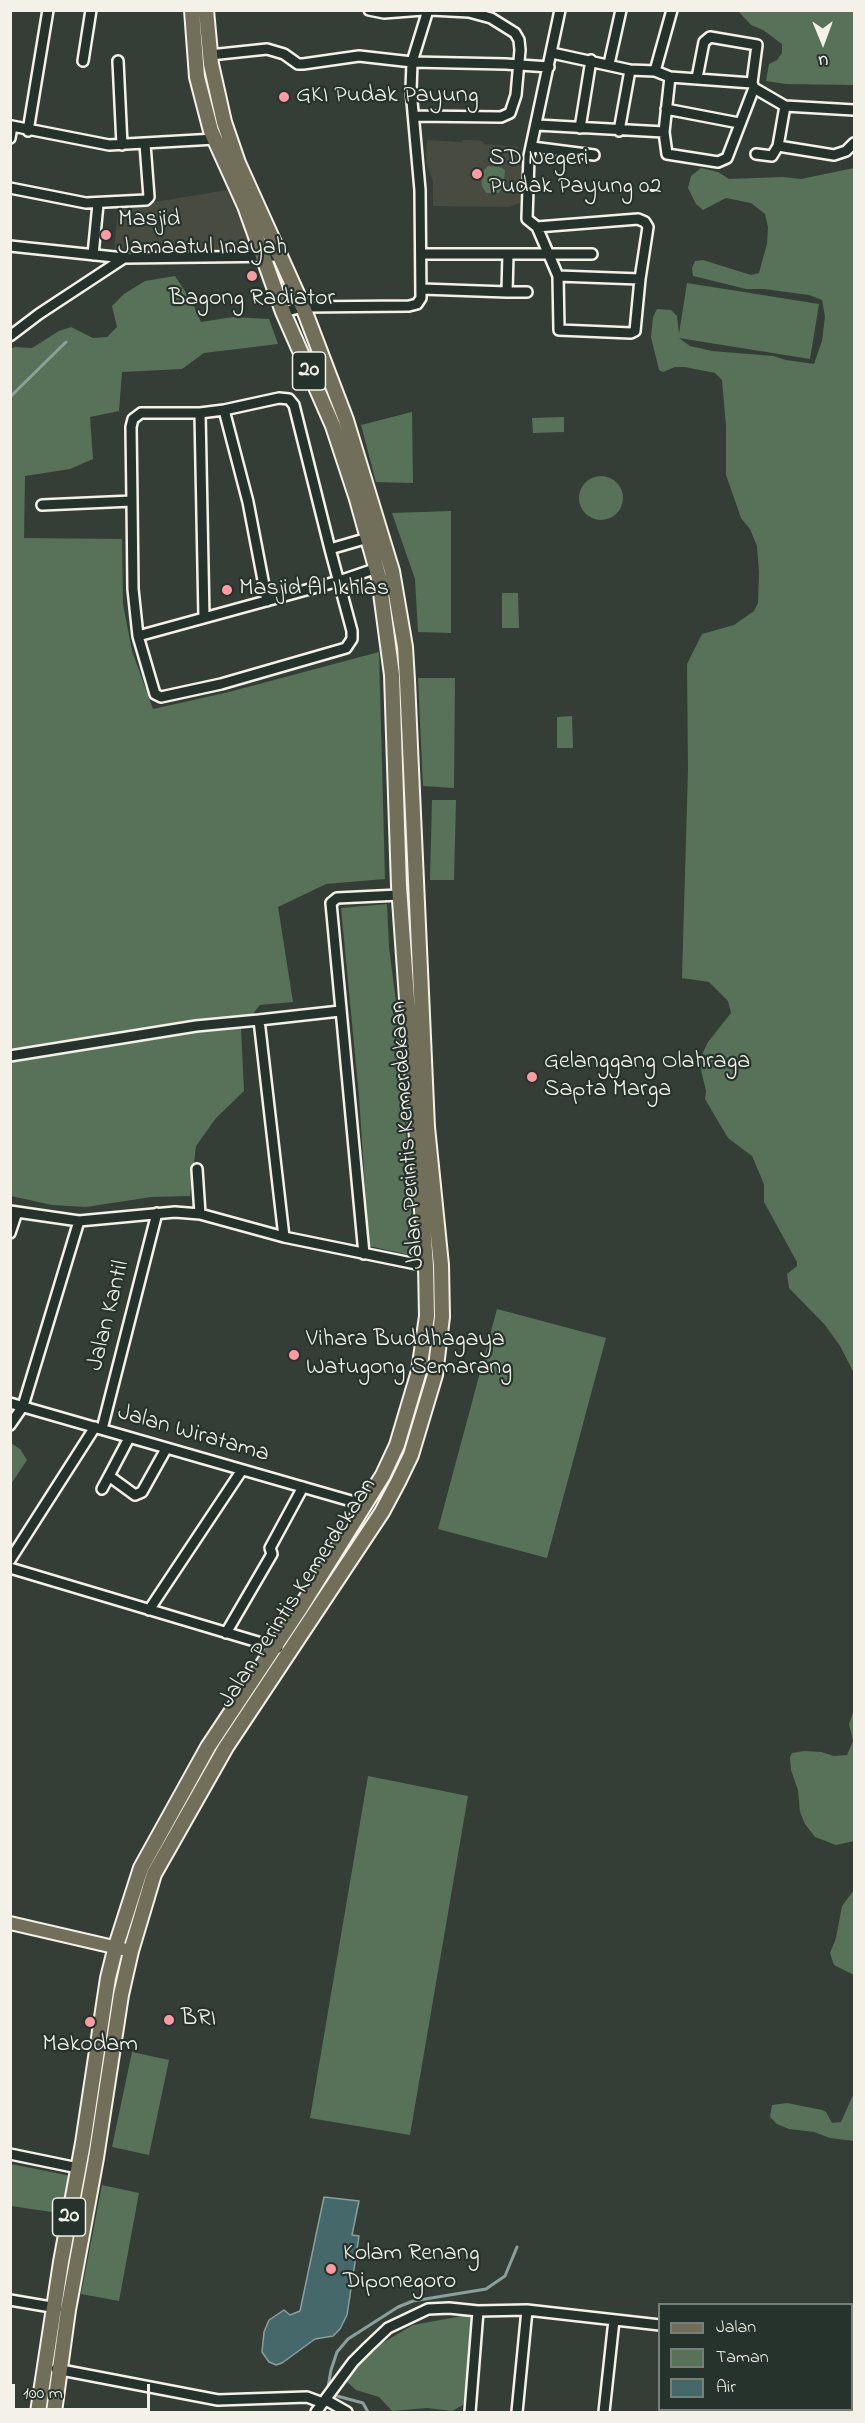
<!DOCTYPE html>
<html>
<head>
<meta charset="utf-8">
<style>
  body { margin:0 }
  #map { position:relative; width:865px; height:2423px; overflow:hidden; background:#353e36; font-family:"Indie Flower",sans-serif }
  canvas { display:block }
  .frame { position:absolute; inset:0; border:12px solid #f4f1e8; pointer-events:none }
  .legend { position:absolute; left:658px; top:2303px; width:195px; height:108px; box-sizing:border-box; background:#26332d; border:2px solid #787f78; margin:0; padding:8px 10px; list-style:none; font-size:18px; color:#f4f1e8 }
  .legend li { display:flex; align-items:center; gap:12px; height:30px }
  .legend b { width:30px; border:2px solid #787f78 }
  .north { position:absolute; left:793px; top:12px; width:60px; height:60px; -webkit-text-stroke:4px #26332d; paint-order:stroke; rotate:179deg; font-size:16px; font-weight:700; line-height:24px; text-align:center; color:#f4f1e8 }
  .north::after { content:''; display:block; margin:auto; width:21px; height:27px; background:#f4f1e8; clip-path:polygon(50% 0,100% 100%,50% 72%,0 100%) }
  .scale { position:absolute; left:12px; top:2384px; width:138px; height:27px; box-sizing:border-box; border:3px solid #f4f1e8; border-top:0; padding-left:8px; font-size:18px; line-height:21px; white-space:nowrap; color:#f4f1e8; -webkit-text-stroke:4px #26332d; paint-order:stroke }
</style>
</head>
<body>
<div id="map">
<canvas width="865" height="2423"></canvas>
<div class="frame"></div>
<ul class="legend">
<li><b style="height:8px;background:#716e59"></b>Jalan</li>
<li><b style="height:16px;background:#577258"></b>Taman</li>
<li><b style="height:16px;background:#45696a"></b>Air</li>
</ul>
<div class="north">U</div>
<div class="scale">100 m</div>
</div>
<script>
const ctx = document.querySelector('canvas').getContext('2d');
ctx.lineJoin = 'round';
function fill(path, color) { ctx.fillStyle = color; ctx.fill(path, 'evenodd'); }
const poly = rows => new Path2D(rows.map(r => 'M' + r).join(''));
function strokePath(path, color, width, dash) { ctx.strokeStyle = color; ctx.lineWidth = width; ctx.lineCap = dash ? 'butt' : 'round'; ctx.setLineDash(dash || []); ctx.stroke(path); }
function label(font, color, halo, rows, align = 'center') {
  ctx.font = font + ' "Indie Flower",sans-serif'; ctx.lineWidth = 4.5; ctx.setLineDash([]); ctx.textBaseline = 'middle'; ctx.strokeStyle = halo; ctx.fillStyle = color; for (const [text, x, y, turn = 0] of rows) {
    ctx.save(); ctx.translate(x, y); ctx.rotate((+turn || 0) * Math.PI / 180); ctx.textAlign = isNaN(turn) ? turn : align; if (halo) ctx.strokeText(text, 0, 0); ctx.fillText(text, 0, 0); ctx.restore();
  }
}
fill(poly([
  [427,140,462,142,462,140,472,140,482,141,484,144,518,147,517,164,524,166,520,203,509,207,433,206,433,182,426,161],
  [227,190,251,242,252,254,114,251,118,208]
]), '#474b40');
fill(poly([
  [731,11,854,11,854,85,786,84,766,81,769,64,777,60,782,53,782,44,763,30,751,25,739,12],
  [488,166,500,167,505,170,504,182,499,193,486,193,482,186,481,173],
  [701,168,718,172,729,179,783,177,801,179,854,168,854,1373,840,1346,825,1325,789,1288,787,1274,797,1266,797,1262,764,1202,764,1184,752,1156,728,1138,705,1099,706,1091,699,1061,708,1042,731,1013,728,1001,709,982,682,978,688,770,687,664,702,634,734,625,754,611,758,603,759,572,757,546,750,529,741,518,726,475,726,426,722,380,715,373,685,367,675,367,663,372,659,370,651,337,653,317,657,309,671,310,677,316,679,334,687,283,819,304,810,359,679,338,690,346,712,351,773,356,786,360,814,364,822,341,825,317,822,300,809,295,764,289,746,289,693,276,692,268,695,261,703,260,751,275,759,273,767,244,768,227,765,214,751,203,726,198,703,210,696,204,688,188,691,176],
  [175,276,192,302,201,322,233,317,269,319,278,344,204,353,182,369,122,372,119,411,90,417,93,459,70,469,25,476,24,538,122,539,123,604,132,651,153,709,229,692,379,652,385,879,326,884,278,907,293,1002,260,1005,241,1028,244,1091,216,1118,196,1146,190,1196,151,1197,86,1207,52,1205,11,1196,10,349,15,347,32,348,59,331,71,327,93,338,107,337,117,327,112,306,124,294,145,281],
  [412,412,413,483,376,482,361,425],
  [564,417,564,432,533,433,532,418],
  '579 498a22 22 0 1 1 44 0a22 22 0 1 1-44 0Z',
  [451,511,451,633,418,632,415,579,392,513],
  [502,593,518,593,519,628,502,628],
  [418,678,455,678,454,788,423,786],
  [572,716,573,748,557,748,557,717],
  [432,800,456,800,454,880,430,880],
  [387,904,389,947,399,1026,414,1256,369,1246,359,1096,341,908],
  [497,1309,606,1338,547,1558,438,1529],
  [11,1443,20,1449,27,1460,11,1484],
  [854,1710,854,1841,836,1845,815,1837,805,1824,800,1812,798,1790,791,1770,790,1757,792,1753,804,1751,821,1752,834,1756,847,1755,853,1741,849,1724],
  [368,1776,468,1796,410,2135,310,2118],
  [854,1890,854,1975,834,1965,830,1953,836,1938,842,1906],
  [132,2052,169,2060,149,2155,112,2147],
  [854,2093,854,2141,830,2138,814,2132,789,2129,777,2124,770,2117,772,2105,787,2103,822,2110,826,2112,832,2123,841,2122],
  [11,2164,71,2176,65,2214,11,2206],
  [102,2185,139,2193,119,2301,81,2294],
  [473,2314,467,2391,463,2405,452,2411,427,2408,392,2411,379,2397,356,2390,345,2380,362,2355,413,2325]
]), '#577258');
const water = poly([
  [324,2197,359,2201,352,2235,359,2236,347,2315,340,2329,333,2336,315,2339,282,2363,276,2365,269,2362,262,2352,264,2332,269,2320,284,2310,290,2315,300,2311,324,2197]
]);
fill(water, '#45696a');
strokePath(water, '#8b9f9c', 1.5);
strokePath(poly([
  [10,397,66,342],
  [368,2412,363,2403,337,2396,328,2387,331,2370,337,2352,348,2339,398,2307,413,2301,486,2289,505,2276,517,2247]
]), '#8b9f9c', 3);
const minor = poly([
  [369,10,384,13,423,10],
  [552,53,630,70,655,71,670,77,752,83,754,88,785,106,778,146,834,155,846,151,854,143],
  [210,55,267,49,284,54,298,64,303,64,359,56,412,62,505,64,549,67],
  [83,61,91,10],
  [118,61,122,145],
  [609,64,621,10],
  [655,71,672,10],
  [670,77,664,132,667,154,718,162,727,158,754,88],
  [697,78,704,42,710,37,757,45,752,83],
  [785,106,854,110],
  [666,109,739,123],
  [414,116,501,117,510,113,516,95,520,50,519,40,515,33,491,18,469,12,431,10],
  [537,125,664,132],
  [580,128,591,60],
  [28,131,48,10],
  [619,131,630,70],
  [10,138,12,126,109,145,215,139],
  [532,147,594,155],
  [756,154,772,156,778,146],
  [10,188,86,203,146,200,149,197,145,144],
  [537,227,638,219,645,222,648,227,640,279],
  [10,246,124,258,282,256],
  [422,254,592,254],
  [93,255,98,204],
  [558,276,640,279,635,331,631,333,559,330,558,276,537,227,527,219,529,156,560,10],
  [422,289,507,292,508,254],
  [507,292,527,292],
  [283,312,303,307,409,306,417,304,421,298,420,190,411,90,412,62,428,10],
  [10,336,39,314,124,258],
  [224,410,279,398,289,399,294,405,330,549],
  [200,413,224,410,248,502,267,601],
  [132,501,131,427,133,419,141,413,200,413,204,618],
  [42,505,132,501,133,589,138,636,339,581,377,568],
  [138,636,155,694,161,697,221,684,346,648,352,639,352,631,330,549,368,538],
  [10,1056,196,1026,259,1020],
  [197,1169,200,1214],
  [10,1211,79,1221,175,1212,200,1214,284,1237,426,1266],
  [10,1233,17,1212],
  [284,1237,259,1020,340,1011],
  [364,1254,331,903,337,898,399,895],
  [10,1403,365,1505],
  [10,1425,23,1406,79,1221],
  [102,1429,157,1213],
  [129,1438,109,1476,135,1495,142,1492,166,1449],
  [102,1489,109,1476],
  [10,1560,95,1427],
  [10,1568,278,1648],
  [149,1610,242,1470],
  [226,1633,272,1554,270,1548,303,1487],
  [10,2154,78,2168],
  [10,2300,57,2308],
  [852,2347,854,2347],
  [56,2369,218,2400,307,2397,323,2403],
  [326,2400,347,2412],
  [788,2410,809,2412],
  [316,2412,353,2362,368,2347,388,2328,428,2309,449,2308,478,2311,527,2310,660,2325],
  [470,2412,478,2311],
  [517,2412,527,2310],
  [604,2412,614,2320],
  [702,2412,703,2410],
  [832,2412,833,2410]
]);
const major = poly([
  [10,1923,131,1951]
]);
const highway = poly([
  [38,2412,61,2262,83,2143,108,1978,116,1946,141,1868,208,1747,299,1610,383,1475,397,1445,419,1371,427,1316,426,1266,399,886,392,675,379,578,357,499,333,426,283,312,245,206,211,131,197,77,192,10],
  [54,2412,68,2310,96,2158,121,1995,131,1951,154,1874,226,1747,382,1512,398,1482,411,1455,435,1375,442,1317,441,1265,427,1127,407,680,405,647,392,571,346,420,303,307,238,163,224,122,211,64,206,10]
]);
strokePath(minor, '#f4f1e8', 14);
strokePath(major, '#f4f1e8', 16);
strokePath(highway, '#f4f1e8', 18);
strokePath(minor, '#26332d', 9);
strokePath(major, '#716e59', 12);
strokePath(highway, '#716e59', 14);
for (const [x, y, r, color] of [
  [284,97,6,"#ff9aa2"],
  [477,174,6,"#ff9aa2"],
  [106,235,6,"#ff9aa2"],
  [252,276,6,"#ff9aa2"],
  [227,590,6,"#ff9aa2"],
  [532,1077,6,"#ff9aa2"],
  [294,1355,6,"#ff9aa2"],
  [169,2020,6,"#ff9aa2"],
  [90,2022,6,"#ff9aa2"],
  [331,2269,6,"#ff9aa2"]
]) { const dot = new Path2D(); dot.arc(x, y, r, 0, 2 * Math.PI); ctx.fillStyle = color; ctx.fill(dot); strokePath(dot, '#26332d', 2); }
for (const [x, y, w] of [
  [309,371,33],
  [69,2217,33]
]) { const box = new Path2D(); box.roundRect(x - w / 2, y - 19, w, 38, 4.5); ctx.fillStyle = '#26332d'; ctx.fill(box); strokePath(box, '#f4f1e8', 1.5); }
label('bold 22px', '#f4f1e8', null, [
  ["20",309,371],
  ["20",69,2217]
]);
label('24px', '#f4f1e8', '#26332d', [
  ["GKI Pudak Payung",296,97],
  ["SD Negeri",489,160],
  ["Pudak Payung 02",489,188],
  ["Masjid",118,221],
  ["Jamaatul Inayah",118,249],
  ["Bagong Radiator",252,300,"center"],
  ["Masjid Al Ikhlas",239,590],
  ["Gelanggang Olahraga",544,1063],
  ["Sapta Marga",544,1091],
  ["Vihara Buddhagaya",306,1341],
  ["Watugong Semarang",306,1369],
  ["BRI",181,2020],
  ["Makodam",90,2046,"center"],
  ["Kolam Renang",343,2255],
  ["Diponegoro",343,2283]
], 'left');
label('24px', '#f4f1e8', '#26332d', [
  ["Jalan Perintis Kemerdekaan",409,1135,-94],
  ["Jalan Kantil",110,1316,-76],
  ["Jalan Wiratama",193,1435,16],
  ["Jalan Perintis Kemerdekaan",299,1594,-57]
]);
</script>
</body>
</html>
